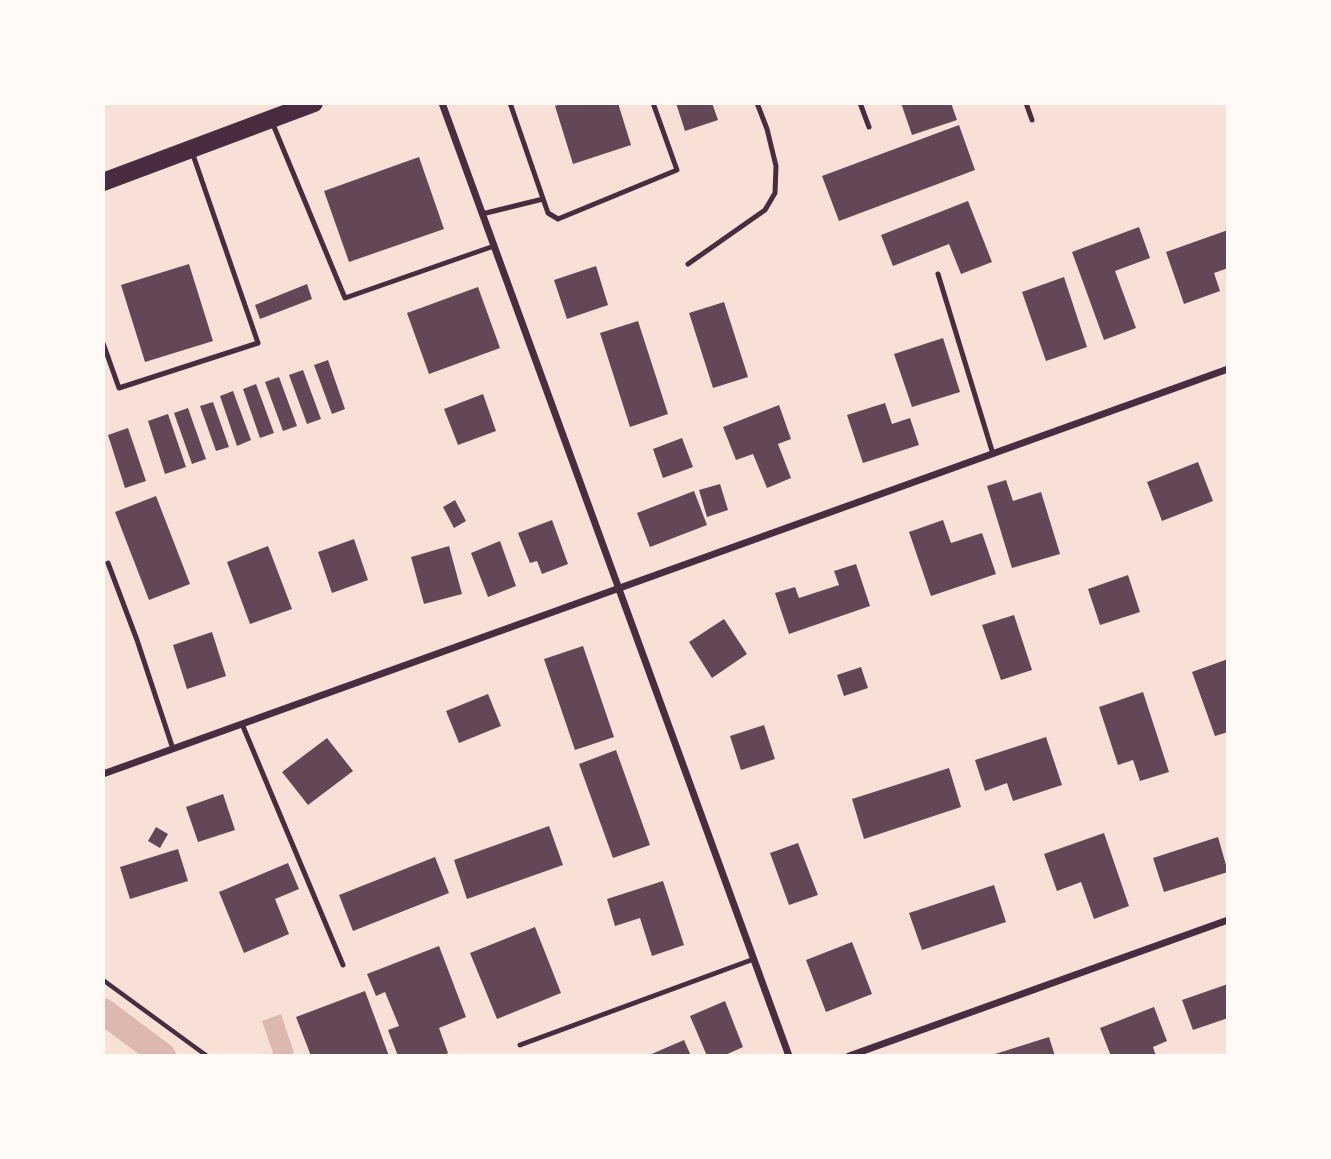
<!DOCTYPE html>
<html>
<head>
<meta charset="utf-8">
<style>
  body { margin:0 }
  #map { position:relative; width:1331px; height:1159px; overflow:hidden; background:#f7e1d7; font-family:Mulish,sans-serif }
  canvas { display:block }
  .frame { position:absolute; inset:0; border:105px solid #fffaf5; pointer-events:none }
</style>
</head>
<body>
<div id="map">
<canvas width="1331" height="1159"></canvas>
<div class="frame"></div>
</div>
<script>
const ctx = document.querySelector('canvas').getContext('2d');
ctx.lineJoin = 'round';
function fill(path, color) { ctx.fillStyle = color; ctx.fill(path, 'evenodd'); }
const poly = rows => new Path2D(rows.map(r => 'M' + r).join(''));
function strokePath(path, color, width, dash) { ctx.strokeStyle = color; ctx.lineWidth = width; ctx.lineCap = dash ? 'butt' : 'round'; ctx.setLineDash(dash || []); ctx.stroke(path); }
fill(poly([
  [281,1014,294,1053,286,1056,274,1056,262,1021]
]), '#dcb8b0');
strokePath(poly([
  [103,1011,163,1056]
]), '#dcb8b0', 26);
fill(poly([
  [565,103,618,103,631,145,573,164,555,106],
  [676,103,712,103,718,120,685,131],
  [901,103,951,103,957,120,912,135],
  [959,125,975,170,839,221,822,176],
  [419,157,444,229,349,262,324,191],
  [968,201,992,262,961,274,949,244,893,266,881,235],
  [1139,227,1150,258,1115,271,1136,328,1104,340,1072,252],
  [1228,230,1228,268,1214,273,1220,291,1184,304,1166,252],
  [189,264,213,341,145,362,121,285],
  [596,266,608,305,567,319,554,280],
  [1064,277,1087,347,1046,361,1022,292],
  [307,284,312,299,260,319,255,305],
  [478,287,500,348,429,374,407,313],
  [724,302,748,377,713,388,689,313],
  [638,321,668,414,630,427,600,333],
  [943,338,960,392,912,407,894,354],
  [328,360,345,409,332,414,314,365],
  [303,370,321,419,307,424,289,375],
  [279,377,297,426,283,431,265,382],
  [256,384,274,433,260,438,243,389],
  [233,391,251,440,237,446,220,396],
  [483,394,496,431,458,445,444,409],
  [213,402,229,447,216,451,200,406],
  [885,403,892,424,910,418,919,445,863,463,847,415],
  [779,405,791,439,778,444,791,478,767,488,753,454,736,460,723,427],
  [188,408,206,459,192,464,174,413],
  [168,414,186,467,165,474,148,421],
  [128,428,146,481,125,488,108,435],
  [682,438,693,467,663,478,653,449],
  [1198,462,1213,501,1162,521,1147,482],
  [1006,480,1013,501,1041,492,1060,554,1012,568,987,486],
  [720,484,728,510,707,517,699,490],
  [694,491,707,525,650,547,637,513],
  [156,496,190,584,149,600,115,512],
  [455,500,466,521,454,528,443,507],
  [552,520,568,564,542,574,537,561,530,563,518,533],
  [943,520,951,543,982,533,996,574,931,596,909,532],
  [354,539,368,580,332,593,318,552],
  [500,541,516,586,488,597,471,553],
  [268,546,292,609,250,624,227,562],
  [449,546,462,594,424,604,411,557],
  [856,564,870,606,789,634,775,593,795,587,799,598,839,585,834,571],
  [1128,575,1140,612,1100,625,1088,589],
  [1014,615,1032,670,1001,680,982,625],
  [724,619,747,654,712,678,689,642],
  [212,632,226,676,187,689,173,645],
  [583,646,614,737,575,750,544,659],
  [1228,659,1228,732,1215,736,1192,672],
  [861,667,868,688,844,696,837,675],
  [1143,692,1169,772,1140,781,1133,760,1118,765,1099,707],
  [488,694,501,726,459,743,446,711],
  [764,725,775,759,741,770,730,736],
  [1046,737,1062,785,1013,801,1007,783,985,791,975,760],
  [327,738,353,771,308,805,282,772],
  [616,750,650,845,613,858,579,764],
  [949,768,961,807,864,839,852,799],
  [223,794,235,830,198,842,186,807],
  [549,826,563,865,467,899,454,860],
  [156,827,168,834,160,848,148,841],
  [1104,833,1129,906,1094,919,1081,882,1057,891,1044,854],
  [1218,837,1228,872,1164,892,1153,858],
  [798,843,818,895,789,905,770,853],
  [178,849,188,881,130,899,120,867],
  [435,857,449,893,353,931,339,895],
  [288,863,299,889,275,899,289,934,244,953,219,892],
  [663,881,684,945,652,956,640,918,615,926,607,899],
  [994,885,1006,922,922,950,909,913],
  [535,927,561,993,497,1019,470,953],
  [852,942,872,994,826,1012,806,960],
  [439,946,466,1017,439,1028,448,1053,442,1056,398,1056,388,1030,399,1026,385,992,376,996,367,974],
  [1228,984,1228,1018,1193,1030,1182,1000],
  [365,991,389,1056,311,1056,296,1017],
  [725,1001,743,1047,723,1056,707,1056,690,1016],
  [1154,1007,1167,1041,1153,1047,1156,1056,1111,1056,1100,1028],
  [1049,1037,1055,1056,992,1056,992,1055],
  [684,1040,691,1056,647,1056]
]), '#644757');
strokePath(poly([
  [103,980,207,1056]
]), '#4a2c40', 4.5);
strokePath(poly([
  [510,103,548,213,558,219,677,170,653,103],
  [860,103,869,127],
  [1026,103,1032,120],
  [272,122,345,298,494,246],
  [482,214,543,199],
  [688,264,765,210,775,193,776,166,767,129,757,103],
  [938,274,993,454],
  [103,343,119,388,258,343,192,152],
  [108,563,137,640,173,749],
  [242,724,343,965],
  [520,1045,754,959]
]), '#4a2c40', 5);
strokePath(poly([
  [442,103,789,1056],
  [103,774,1228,369],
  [849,1056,1228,920]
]), '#4a2c40', 7);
strokePath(poly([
  [103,182,314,103]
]), '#4a2c40', 18);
</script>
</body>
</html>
